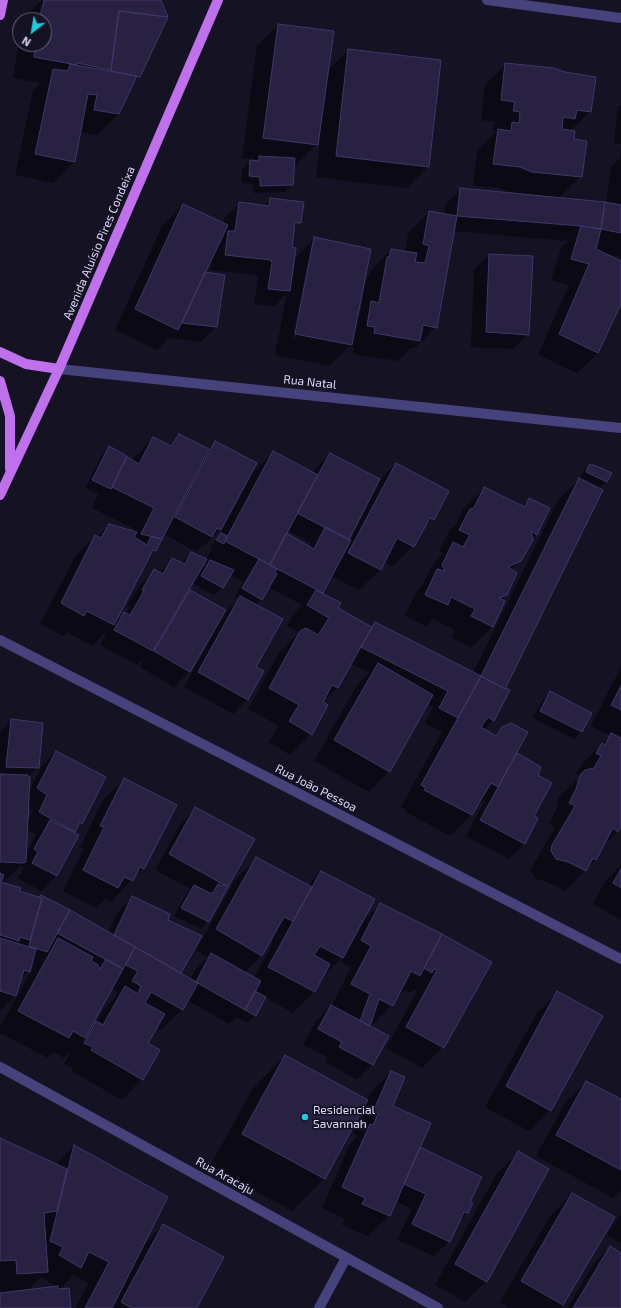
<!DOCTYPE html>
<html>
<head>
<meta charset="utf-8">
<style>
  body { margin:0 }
  #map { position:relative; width:621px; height:1308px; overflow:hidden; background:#151224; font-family:"Exo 2",sans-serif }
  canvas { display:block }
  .north { position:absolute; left:12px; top:12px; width:40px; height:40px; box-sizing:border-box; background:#151224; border:1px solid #65627a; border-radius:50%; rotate:211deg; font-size:11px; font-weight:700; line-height:16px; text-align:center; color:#dedafa }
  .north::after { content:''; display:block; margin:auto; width:14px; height:18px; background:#20cae0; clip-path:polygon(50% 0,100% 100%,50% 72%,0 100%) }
</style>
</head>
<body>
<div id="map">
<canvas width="621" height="1308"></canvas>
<div class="north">N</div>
</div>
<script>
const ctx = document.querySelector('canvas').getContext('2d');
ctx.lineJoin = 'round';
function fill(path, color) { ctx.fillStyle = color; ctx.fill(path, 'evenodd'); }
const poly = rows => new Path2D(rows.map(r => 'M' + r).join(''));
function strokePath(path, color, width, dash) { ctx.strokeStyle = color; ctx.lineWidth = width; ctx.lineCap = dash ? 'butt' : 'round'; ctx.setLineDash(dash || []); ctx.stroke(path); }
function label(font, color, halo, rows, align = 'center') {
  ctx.font = font + ' "Exo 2",sans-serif'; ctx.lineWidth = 3.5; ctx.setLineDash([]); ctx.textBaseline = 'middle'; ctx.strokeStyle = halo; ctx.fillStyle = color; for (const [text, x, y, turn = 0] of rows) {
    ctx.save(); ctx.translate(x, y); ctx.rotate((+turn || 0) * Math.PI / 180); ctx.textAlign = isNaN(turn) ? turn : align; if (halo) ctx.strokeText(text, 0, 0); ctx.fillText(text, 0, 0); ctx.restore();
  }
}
fill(poly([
  [42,0,160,0,139,76,132,83,118,114,97,135,80,132,74,162,53,183,15,175,33,91,41,83,13,78,20,33,20,44,44,44,44,20,24,20,26,15],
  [278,25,327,71,349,50,428,167,407,188,316,177,320,136,319,136,317,144,296,165,294,165,292,184,285,192,253,193,253,184,242,183,242,169,250,161,257,162,257,160,242,158,257,46],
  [506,64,595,77,590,112,570,131,581,176,559,198,606,203,611,167,620,158,621,148,621,257,606,254,621,262,621,302,598,353,577,373,538,355,569,285,551,280,561,248,568,241,453,231,436,327,415,348,411,348,398,361,353,354,354,348,348,347,330,366,275,355,287,293,274,306,254,304,258,278,256,275,210,270,212,256,204,273,224,276,216,327,201,342,169,338,157,350,115,330,162,226,183,205,224,224,224,218,240,203,263,206,271,199,300,222,293,229,290,248,294,259,314,238,356,318,360,314,366,279,369,276,370,271,391,250,405,252,408,233,429,212,444,215,446,204,461,189,512,193,499,188,473,185,477,151,496,132,493,131,494,122,481,120,485,85],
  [308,261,310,261,295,339,293,339],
  [621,105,621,144,614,144,618,107],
  [489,255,528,334,513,349,471,347,474,270],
  [179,435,208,450,215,442,250,475,273,453,313,473,315,469,330,454,380,480,396,464,433,519,421,531,413,546,392,567,384,562,380,570,359,590,331,576,321,594,337,608,371,628,375,623,473,673,558,500,579,479,581,474,589,466,606,481,599,489,504,688,509,690,493,720,484,730,494,736,502,727,514,757,517,754,536,775,533,816,537,819,524,844,509,859,466,836,486,798,477,807,476,807,471,815,450,836,404,811,405,809,401,807,442,732,425,723,433,707,427,703,389,771,369,792,314,761,357,685,369,673,351,664,337,688,322,703,311,734,290,755,269,742,279,726,248,709,279,653,299,633,287,626,295,612,302,605,269,587,262,599,255,605,255,667,248,699,233,714,184,687,215,631,213,630,189,672,174,687,140,667,144,658,137,665,100,645,107,631,92,646,67,632,63,636,40,624,75,557,95,536,97,537,109,525,132,532,134,529,92,508,98,494,85,488,102,455,109,447,123,462,127,459,131,461,153,438,168,446],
  [222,528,218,537,210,548,212,549,206,560,192,553,181,563,173,559,159,573,154,571,139,586,127,605,130,606,125,614,124,613,115,622,146,560,155,551,164,534,196,552,204,544,205,545],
  [287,530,311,543,309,547,285,534],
  [204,562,207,564,200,571],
  [230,575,243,582,235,596,239,599,226,611,191,591,184,598,192,583,214,595,222,588],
  [484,488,522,507,530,499,536,534,532,539,521,560,511,570,506,595,500,600,504,602,492,627,471,648,451,637,455,630,433,619,426,626,405,616,417,591,422,585,433,564,444,553,439,551,449,531,456,525,463,509],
  [621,667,621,825,618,831,603,846,596,859,565,891,547,882,536,879,531,872,532,867,555,827,549,824,556,810,559,797,580,777,576,774,581,765,610,736,591,726],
  [550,692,591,713,581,732,574,739,533,718,543,700],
  [11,720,38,768,29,777,29,792,41,767,56,752,81,823,73,833,77,836,56,876,41,891,18,878,24,868,21,865,3,883,18,892,38,898,41,896,108,933,117,913,132,898,166,921,200,936,180,974,190,980,196,969,208,957,196,950,235,880,256,859,307,886,321,872,361,924,380,904,490,962,443,1047,422,1068,386,1048,417,991,414,990,411,993,405,990,399,996,397,995,392,1005,370,1027,372,1065,357,1080,325,1062,327,1057,303,1045,316,1021,332,1005,351,967,341,962,343,956,322,977,314,992,293,1013,265,997,255,1015,248,1023,237,1017,229,1024,187,1000,182,1009,161,1030,156,1027,147,1043,142,1079,122,1100,71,1071,73,1068,64,1064,71,1051,64,1058,54,1052,48,1058,0,1033,0,1027,36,962,31,966,29,971,20,980,15,996,0,1011,0,732],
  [28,807,33,810,27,822],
  [27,830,37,834,25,854],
  [270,940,273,942,254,978,244,973,262,955],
  [111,989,118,992,114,999,104,1008,96,1023,89,1030],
  [124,779,143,868,111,902,106,899,96,908,63,891,84,848,80,847,103,800],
  [196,808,254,840,208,921,201,929,174,916,186,894,191,889,155,870,181,823],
  [621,865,621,920,593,904,606,880],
  [558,992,550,1110,529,1131,485,1107,537,1013],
  [285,1056,367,1101,370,1093,391,1072,391,1107,418,1148,468,1202,467,1213,459,1221,449,1241,434,1256,397,1240,412,1209,395,1201,389,1216,368,1236,342,1225,345,1219,322,1208,349,1146,358,1135,353,1133,360,1117,358,1116,324,1179,292,1211,210,1166,253,1088],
  [586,1082,621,1101,621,1190,613,1198,536,1156,565,1103],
  [0,1139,55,1165,74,1146,142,1247,163,1225,196,1308,76,1308,88,1283,73,1275,60,1289,41,1277,27,1291,70,1308,0,1308],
  [518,1153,548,1169,486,1281,465,1302,435,1285,497,1173],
  [572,1194,613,1218,562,1305,559,1308,510,1308,500,1302,551,1215],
  [621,1213,621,1244,607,1235],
  [610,1247,621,1254,621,1308,567,1308,595,1262]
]), '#0007');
const building = poly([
  [44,0,161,0,168,17,119,11,111,70,77,63,77,65,34,57,36,44,44,44,44,20,39,20,44,0],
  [119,11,168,17,140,77,111,71,119,11],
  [278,24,334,31,318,145,263,138,278,24],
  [348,49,441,60,429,167,336,156,348,49],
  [505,63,554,68,565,72,596,77,591,112,577,110,575,119,563,117,562,129,575,131,574,139,587,141,582,177,532,172,520,167,493,164,498,129,511,131,512,122,519,123,520,112,513,111,515,102,501,100,505,63],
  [70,64,137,76,119,114,94,110,97,95,88,94,75,162,35,154,53,69,68,71,70,64],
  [259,156,295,158,293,185,260,186,260,177,249,176,250,160,259,161,259,156],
  [460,188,605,202,601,229,581,226,457,216,460,188],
  [270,198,304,202,301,223,295,223,292,247,296,248,290,291,268,289,272,263,271,260,225,255,228,231,235,231,239,202,269,206,270,198],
  [605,202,621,205,621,233,601,229,605,202],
  [183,204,228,225,178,330,135,309,183,204],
  [429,211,457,216,437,328,423,325,420,341,374,333,375,327,367,326,371,301,379,303,387,257,389,257,391,249,417,253,415,262,425,263,429,246,423,244,429,211],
  [581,226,601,229,596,249,621,261,621,304,598,353,559,334,589,264,571,259,581,226],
  [314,237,371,249,352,345,295,334,314,237],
  [489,254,533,256,529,335,486,332,489,254],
  [205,272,225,275,217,327,182,323,205,272],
  [179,434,209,449,162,539,141,534,154,508,112,487,127,457,139,464,153,437,171,446,179,434],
  [215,441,257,463,221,530,217,528,212,537,175,517,215,441],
  [109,446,127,456,111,489,92,480,109,446],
  [273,451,318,475,270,565,225,541,273,451],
  [330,453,380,479,349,540,297,513,330,453],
  [396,463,449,491,434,520,430,518,414,547,397,538,381,570,348,553,396,463],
  [589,465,594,465,612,473,607,482,586,472,589,465],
  [579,478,603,490,505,689,481,676,579,478],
  [484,487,525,507,529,498,550,508,537,535,531,531,533,540,521,561,508,567,517,573,507,595,499,598,505,601,493,627,471,616,475,609,451,597,448,605,425,595,437,569,445,571,442,565,453,542,463,547,470,535,459,530,470,509,474,508,484,487],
  [109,524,137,532,134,537,147,545,151,536,162,539,156,551,153,550,114,625,87,611,84,616,61,603,95,535,101,538,109,524],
  [325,527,351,540,323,593,270,565,286,533,314,549,325,527],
  [221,533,227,536,224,544,216,540,221,533],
  [191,552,207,559,153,651,114,630,124,612,130,615,144,591,142,590,154,569,163,574,172,558,185,564,191,552],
  [259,559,277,569,275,572,277,574,262,600,242,588,259,559],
  [210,560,234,570,223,588,201,576,210,560],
  [190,590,226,610,190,672,154,651,190,590],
  [316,590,341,603,338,608,372,627,338,688,332,685,323,702,328,705,312,735,289,721,299,705,269,688,300,631,306,628,318,635,329,618,307,605,316,590],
  [240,596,283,619,256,667,264,671,248,700,198,672,240,596],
  [375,622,481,676,458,718,439,708,448,691,361,647,375,622],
  [378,663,433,695,390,772,334,740,378,663],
  [481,676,505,689,506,688,510,690,494,721,488,717,481,727,496,736,502,727,511,723,528,732,498,787,491,783,472,815,424,790,426,788,421,785,481,676],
  [621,686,621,710,611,705,621,686],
  [550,691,592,713,582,732,540,711,550,691],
  [11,719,43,723,39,768,6,767,11,719],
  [611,733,621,738,621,827,618,832,613,828,596,860,593,858,586,871,568,862,556,859,551,851,552,845,575,806,569,803,576,789,580,775,585,770,594,768,601,756,596,753,602,743,605,745,611,733],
  [56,751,106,777,82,824,80,822,75,832,39,812,47,795,37,788,56,751],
  [517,753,541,767,538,775,552,783,534,816,538,818,525,844,480,820,517,753],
  [0,774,27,775,30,777,26,862,23,863,0,862,0,774],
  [124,778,177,805,144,869,140,867,133,881,124,877,118,888,83,870,104,827,100,826,124,778],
  [195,807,255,839,228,887,169,854,195,807],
  [50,820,79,835,57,876,32,863,38,852,34,849,50,820],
  [256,857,312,887,293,921,284,917,262,956,216,929,256,857],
  [621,869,621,888,613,883,621,869],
  [321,871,375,899,343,958,320,946,314,955,330,964,315,992,268,967,321,871],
  [0,873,4,875,1,882,21,888,19,891,42,898,30,940,20,937,19,941,0,935,0,873],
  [218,884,222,886,224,884,228,887,209,922,181,908,194,885,212,894,218,884],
  [41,895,70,910,47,952,29,946,42,898,39,897,41,895],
  [132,896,170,914,168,920,202,936,181,973,114,935,132,896],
  [380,903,442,934,420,976,411,971,393,1006,379,999,370,1026,360,1021,370,994,351,984,371,946,361,940,380,903],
  [70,910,135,947,123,969,57,933,70,910],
  [442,934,492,962,444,1048,406,1027,437,970,434,969,432,973,424,968,442,934],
  [0,938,36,949,30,972,24,970,16,996,0,991,0,938],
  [58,938,93,957,91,961,97,964,100,969,106,959,123,969,85,1038,73,1031,69,1038,18,1011,58,938],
  [135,947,198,983,183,1010,151,992,145,1003,165,1014,148,1043,160,1050,143,1080,91,1050,93,1047,84,1043,96,1021,103,1025,125,986,138,994,141,986,132,981,138,971,126,965,135,947],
  [211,953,261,981,245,1010,196,982,211,953],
  [255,991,266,997,256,1016,245,1010,255,991],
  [557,991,603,1016,551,1111,506,1086,557,991],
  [331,1005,389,1036,373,1065,339,1047,342,1042,318,1029,331,1005],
  [285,1055,368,1100,325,1179,242,1134,285,1055],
  [391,1071,405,1077,393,1106,431,1123,390,1216,362,1204,365,1198,342,1187,370,1124,373,1125,378,1114,373,1112,391,1071],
  [586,1081,621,1099,621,1170,556,1135,586,1081],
  [0,1138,67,1169,57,1211,44,1213,48,1272,17,1274,16,1260,0,1261,0,1138],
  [74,1145,168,1197,112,1308,85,1308,109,1262,89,1252,81,1268,59,1255,63,1247,50,1241,74,1145],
  [420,1147,482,1177,470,1202,473,1203,468,1213,464,1212,450,1242,412,1224,426,1194,404,1184,420,1147],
  [518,1151,549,1169,487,1282,455,1264,518,1151],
  [572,1193,615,1217,563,1305,521,1281,572,1193],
  [163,1224,224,1257,197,1308,131,1308,121,1302,163,1224],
  [610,1246,621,1253,621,1308,573,1308,610,1246],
  [58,1286,58,1289,69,1288,71,1308,0,1308,0,1293,58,1286]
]);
fill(building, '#282142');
strokePath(building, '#41366b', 1);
strokePath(poly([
  [487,0,621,18],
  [59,369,621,428],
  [0,640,621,959],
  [0,1067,438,1308],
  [319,1308,346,1258]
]), '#46437c', 10);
strokePath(poly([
  [0,15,3,0],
  [0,352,26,364,59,369],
  [0,381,10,416,10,469],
  [0,495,59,369,218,0]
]), '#bf70eb', 10);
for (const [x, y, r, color] of [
  [305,1117,4,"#20cae0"]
]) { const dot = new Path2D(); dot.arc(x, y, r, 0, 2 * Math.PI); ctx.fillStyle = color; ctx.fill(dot); strokePath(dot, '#151224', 1.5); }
label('12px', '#dedafa', '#151224', [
  ["Avenida Aluísio Pires Condeixa",99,243,-67],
  ["Rua Natal",310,382,6],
  ["Rua João Pessoa",316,788,27],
  ["Rua Aracaju",225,1176,29]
]);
label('12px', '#dedafa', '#151224', [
  ["Residencial",313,1110],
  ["Savannah",313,1124]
], 'left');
</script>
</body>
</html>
